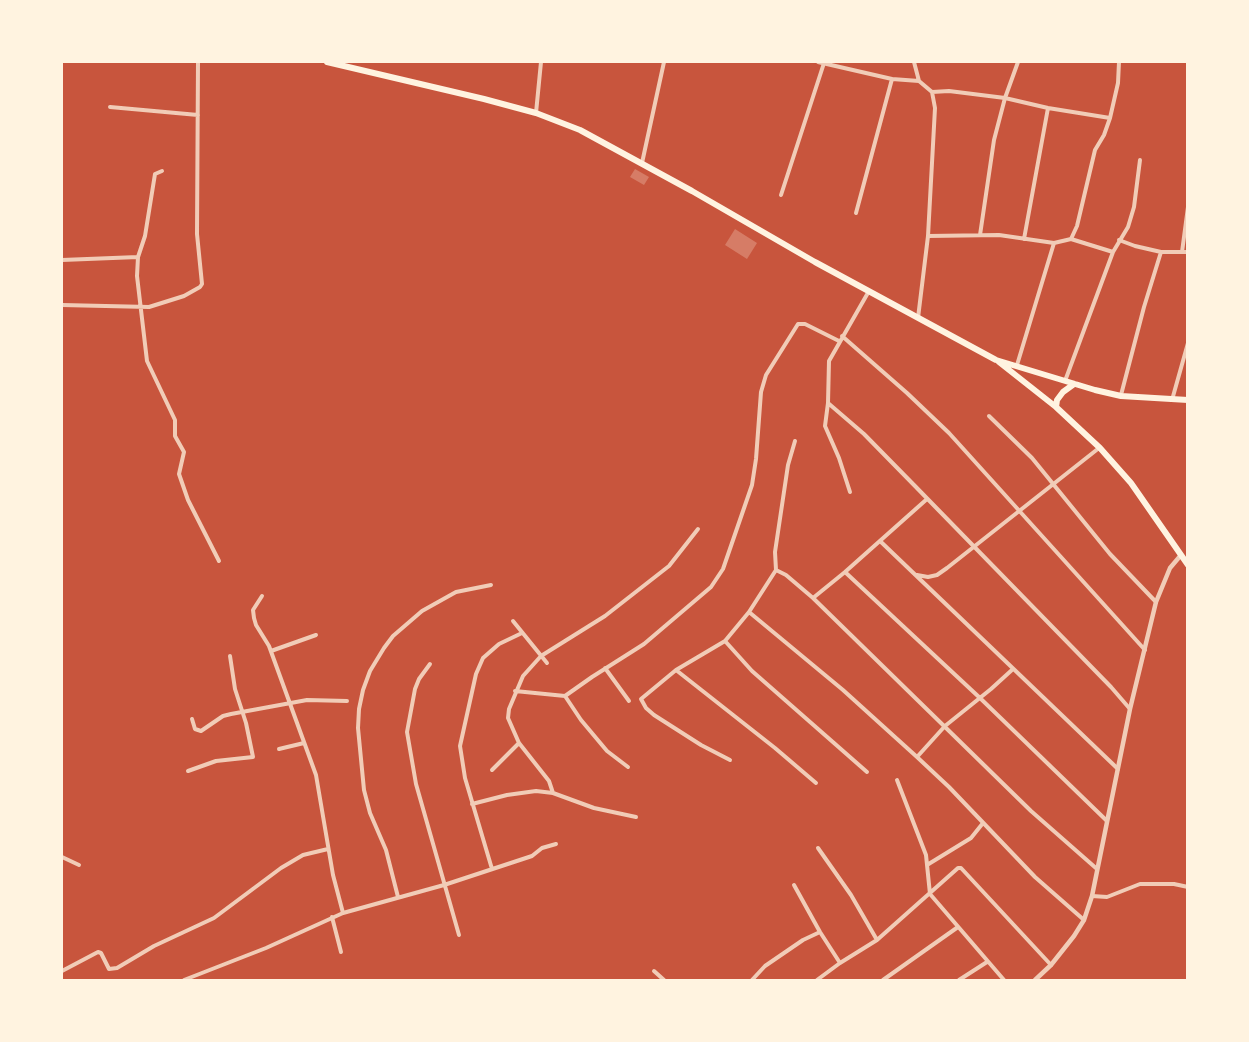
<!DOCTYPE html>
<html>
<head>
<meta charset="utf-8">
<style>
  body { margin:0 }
  #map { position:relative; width:1249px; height:1042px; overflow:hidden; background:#c8553d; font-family:Arial,sans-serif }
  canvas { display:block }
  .frame { position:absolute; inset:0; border:63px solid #fff3e0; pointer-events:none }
</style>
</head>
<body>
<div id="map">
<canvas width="1249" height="1042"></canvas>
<div class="frame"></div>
</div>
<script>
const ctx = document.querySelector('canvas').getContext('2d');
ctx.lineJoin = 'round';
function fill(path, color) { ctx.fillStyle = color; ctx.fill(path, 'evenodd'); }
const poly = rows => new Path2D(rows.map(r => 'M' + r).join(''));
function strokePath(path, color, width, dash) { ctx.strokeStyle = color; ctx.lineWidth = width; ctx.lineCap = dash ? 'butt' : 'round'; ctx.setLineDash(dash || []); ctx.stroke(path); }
fill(poly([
  [635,169,649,177,644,185,630,177],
  [735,229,757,243,747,259,725,245]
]), '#d67c66');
strokePath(poly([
  [818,62,892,79,919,81],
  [914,62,919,81,932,92,935,108,928,236,918,318],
  [932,92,949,91,1005,98,1048,108,1110,118],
  [110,107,198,115],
  [536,113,541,62],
  [642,163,664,62],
  [162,171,155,174,145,236,138,257,137,276,147,361,175,420,175,436,184,452,179,474,188,500,219,561],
  [781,195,824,63],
  [856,213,892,79],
  [980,235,994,140,1005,98,1018,62],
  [928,236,999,235,1054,243,1071,239,1113,252],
  [1024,239,1048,108],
  [1071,239,1077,226,1095,150,1104,135,1110,118,1118,83,1119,62],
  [1119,240,1135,246,1161,252,1188,252],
  [1182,252,1188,207],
  [62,260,138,257],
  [62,305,149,307,184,296,200,287,202,284,197,234,198,62],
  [842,336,907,393,949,433,1145,650],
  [1017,365,1054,243],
  [1065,381,1113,252,1128,227,1134,207,1140,160],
  [1121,395,1144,307,1161,252],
  [1172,400,1188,343],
  [828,403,864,434,914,485,1111,687,1130,709],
  [989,416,1032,458,1110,554,1156,602],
  [850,492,839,458,825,426,828,403,829,361,869,291],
  [880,541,1118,769],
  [776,570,786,575,813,598,1031,811,1097,869],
  [845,572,980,698,1107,821],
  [917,575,928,577,937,575,947,568,1099,448],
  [262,596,253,610,254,618,256,625,269,646,316,775,333,875,343,913],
  [813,598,845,572,927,499],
  [749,612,843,690,917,757,949,787,1035,877,1084,920],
  [513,621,547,663],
  [725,641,752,671,867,772],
  [271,651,316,635],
  [430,664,419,679,415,689,407,732,416,784,459,935],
  [605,668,629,701],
  [676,670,775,748,816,783],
  [515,691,565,696],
  [192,719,195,729,201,731,223,716,231,714,307,700,347,701],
  [279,749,304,743],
  [917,757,945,726,991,689,1013,669],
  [730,760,701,745,654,715,646,708,641,699,676,670,725,641,749,612,776,570,775,552,788,465,795,441],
  [628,767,607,751,581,720,565,696,592,677,644,644,711,587,723,569,752,485,756,459,761,392,766,375,798,324,805,324,839,341],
  [492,770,519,743],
  [188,771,216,761,253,757,246,723,235,689,230,656],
  [897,780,926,855,930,894,1004,980],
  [553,793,549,781,519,743,508,718,509,709,523,676,541,656,605,616,669,566,698,529],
  [472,804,507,795,536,791,553,793,594,808,636,817],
  [818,848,851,895,877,940],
  [62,857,79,865],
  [927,865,971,838,983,823],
  [492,869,465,778,460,746,476,674,483,658,499,644,522,633],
  [794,885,820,932,840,963],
  [1092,896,1107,897,1140,884,1174,884,1188,887],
  [398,897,386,850,370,813,364,790,358,728,359,709,363,690,370,671,384,648,393,636,422,611,456,592,491,585],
  [332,917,341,952],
  [62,971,98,952,101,953,109,969,117,968,154,946,214,918,281,868,303,855,328,849],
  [654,971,664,980],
  [184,980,266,948,343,913,444,885,532,856,542,848,556,844],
  [752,980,765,966,803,940,820,932],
  [817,980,840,963,877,940,958,868,961,868,1051,965],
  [883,980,958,927],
  [959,980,987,962]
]), '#f1ccb7', 4);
strokePath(poly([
  [1035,980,1051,965,1074,936,1084,920,1092,896,1130,709,1156,602,1170,568,1181,555]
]), '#f1ccb7', 4.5);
strokePath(poly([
  [327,62,484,99,536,113,580,130,692,191,815,262,996,360,1095,390,1121,396,1188,400],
  [999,362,1056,407,1100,448,1131,483,1188,565],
  [1056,407,1057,400,1063,392,1074,384]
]), '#fff3e0', 6);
</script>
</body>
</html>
